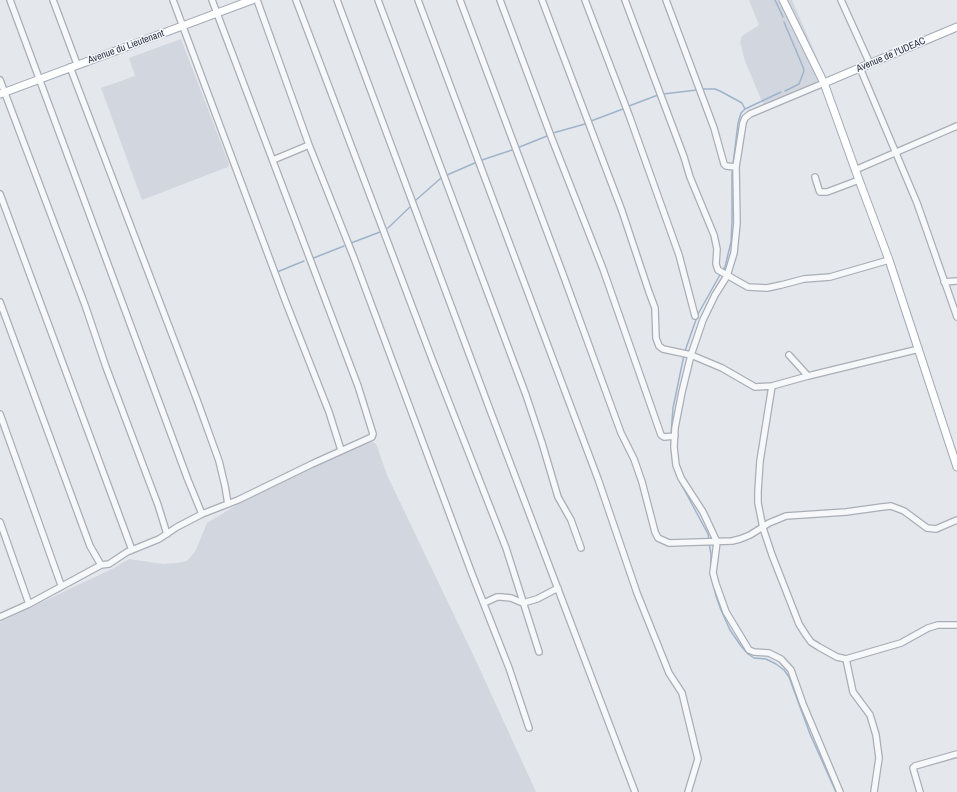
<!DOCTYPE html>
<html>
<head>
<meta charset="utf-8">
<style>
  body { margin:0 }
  canvas { display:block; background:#e4e7ec }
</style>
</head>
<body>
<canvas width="957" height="792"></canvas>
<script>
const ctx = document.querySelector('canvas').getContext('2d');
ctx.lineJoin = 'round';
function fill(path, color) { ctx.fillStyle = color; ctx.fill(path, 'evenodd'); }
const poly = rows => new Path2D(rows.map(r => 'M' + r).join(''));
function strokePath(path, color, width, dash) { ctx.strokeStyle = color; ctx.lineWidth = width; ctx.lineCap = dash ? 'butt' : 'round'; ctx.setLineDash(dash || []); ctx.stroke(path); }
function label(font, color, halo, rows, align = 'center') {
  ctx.font = font + ' "Archivo Narrow",sans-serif'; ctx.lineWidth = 3; ctx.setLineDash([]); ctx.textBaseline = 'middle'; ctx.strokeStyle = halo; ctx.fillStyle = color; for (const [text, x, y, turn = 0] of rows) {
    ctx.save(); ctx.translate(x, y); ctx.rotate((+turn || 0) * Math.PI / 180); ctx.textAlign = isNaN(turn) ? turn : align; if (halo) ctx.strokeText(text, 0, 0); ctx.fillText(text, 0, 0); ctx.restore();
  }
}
fill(poly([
  [749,0,792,0,818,60,817,84,765,109,745,61,740,42,742,36,759,25],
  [181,39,229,164,228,167,142,200,101,88,135,76,129,58],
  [372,442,375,443,377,446,387,475,477,663,536,792,0,792,0,622,114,568,129,559,163,564,178,563,187,561,195,552,207,523,240,503,348,450]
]), '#d2d6de');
strokePath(poly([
  [775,0,783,17],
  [784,22,803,67,804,71,799,84,785,91],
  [703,89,715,89,720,91,742,103,745,109],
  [663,94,697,90],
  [629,106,658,95],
  [591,121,623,109],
  [553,133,585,124],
  [517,148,547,136],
  [482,160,512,150],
  [447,175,477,162],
  [416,200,441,178],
  [388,228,411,206],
  [351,243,380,232],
  [311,259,344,246],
  [723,270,725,267,731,242,732,221,732,173,738,123,741,113,745,109,781,92],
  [277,272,304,261],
  [685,351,698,314,721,273],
  [671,434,673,408,684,355],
  [671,438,673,460],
  [674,465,676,473],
  [679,480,708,534,709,539],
  [709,543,711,554,711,567],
  [711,575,716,596,721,610,730,630,741,646,748,654,754,658,766,659,776,664,784,670,789,677,810,734,836,792]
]), '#9fb4cc', 1.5);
const minor = poly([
  [10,0,188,480,202,514],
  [53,0,77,64],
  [173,0,285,300,329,412,341,450],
  [257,0,309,145,354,258,472,574,509,668,529,728],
  [296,0,432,359,506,548,539,652],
  [337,0,490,410,635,792],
  [378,0,526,395,542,443,558,497,571,520,581,548],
  [418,0,598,479,637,593,669,673,682,693,698,759,688,792],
  [460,0,564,277,621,433,634,459,642,482,655,532,658,538,669,543,732,541,740,539,750,535,769,523,786,516,846,512,882,507,891,506,904,511,927,528,936,529,957,520],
  [500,0,552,139,603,269,661,435,664,437,675,436],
  [542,0,622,211,649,292,655,308,656,338,659,346,663,349,691,355,722,368,755,387,772,386,808,376,919,349],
  [585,0,629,115,679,255,695,316],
  [625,0,684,157,690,177,714,235,717,249,716,264,718,270,748,287,767,288,781,285,804,279,830,277,889,260],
  [666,0,714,128,724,164,726,166,736,167],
  [841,0,870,64],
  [70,67,197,400,219,461,225,486,228,504],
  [860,68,917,203,957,317],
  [0,80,85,305,106,367,158,505,167,534],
  [824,83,750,114,745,118,743,123,736,167,737,223,734,253,727,276,715,295,703,320,691,355,682,392,675,428,674,447,676,465,681,478,703,512,717,542,713,573,716,584,726,612,749,650,754,652,769,653,781,659,791,670,803,704,840,792],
  [273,160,309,145],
  [855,170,957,126],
  [815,177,819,190,820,192,827,192,859,180],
  [0,194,132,550],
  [944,282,957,281],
  [0,302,90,546,101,565],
  [789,355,808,376],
  [772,386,760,461,758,491,758,503,763,528,772,555,799,624,806,635,811,642,819,647,837,657,846,659,901,643,928,628,938,625,957,625],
  [0,414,61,585],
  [0,522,29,604],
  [484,603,497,597,501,597,511,598,523,603,537,599,558,588],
  [0,617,29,604,101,565,109,564,127,552,159,539,177,527,202,514,238,500,312,464,372,437,373,434,358,386,212,0],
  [846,659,853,692,870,715,876,735,879,758,874,792],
  [920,792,913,768,915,766,957,754]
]);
const major = poly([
  [783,0,824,83,859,180,889,260,957,467],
  [824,83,957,27],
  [0,94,252,0]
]);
strokePath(minor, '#a9aeb7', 8);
strokePath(major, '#a3abb8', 9);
strokePath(minor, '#f7f8fa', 5.5);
strokePath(major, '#fff', 7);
label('10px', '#2b3445', '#f4f6f9', [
  ["Avenue du Lieutenant",126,47,-20],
  ["Avenue de I'UDEAC",891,55,-23]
]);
</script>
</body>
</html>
